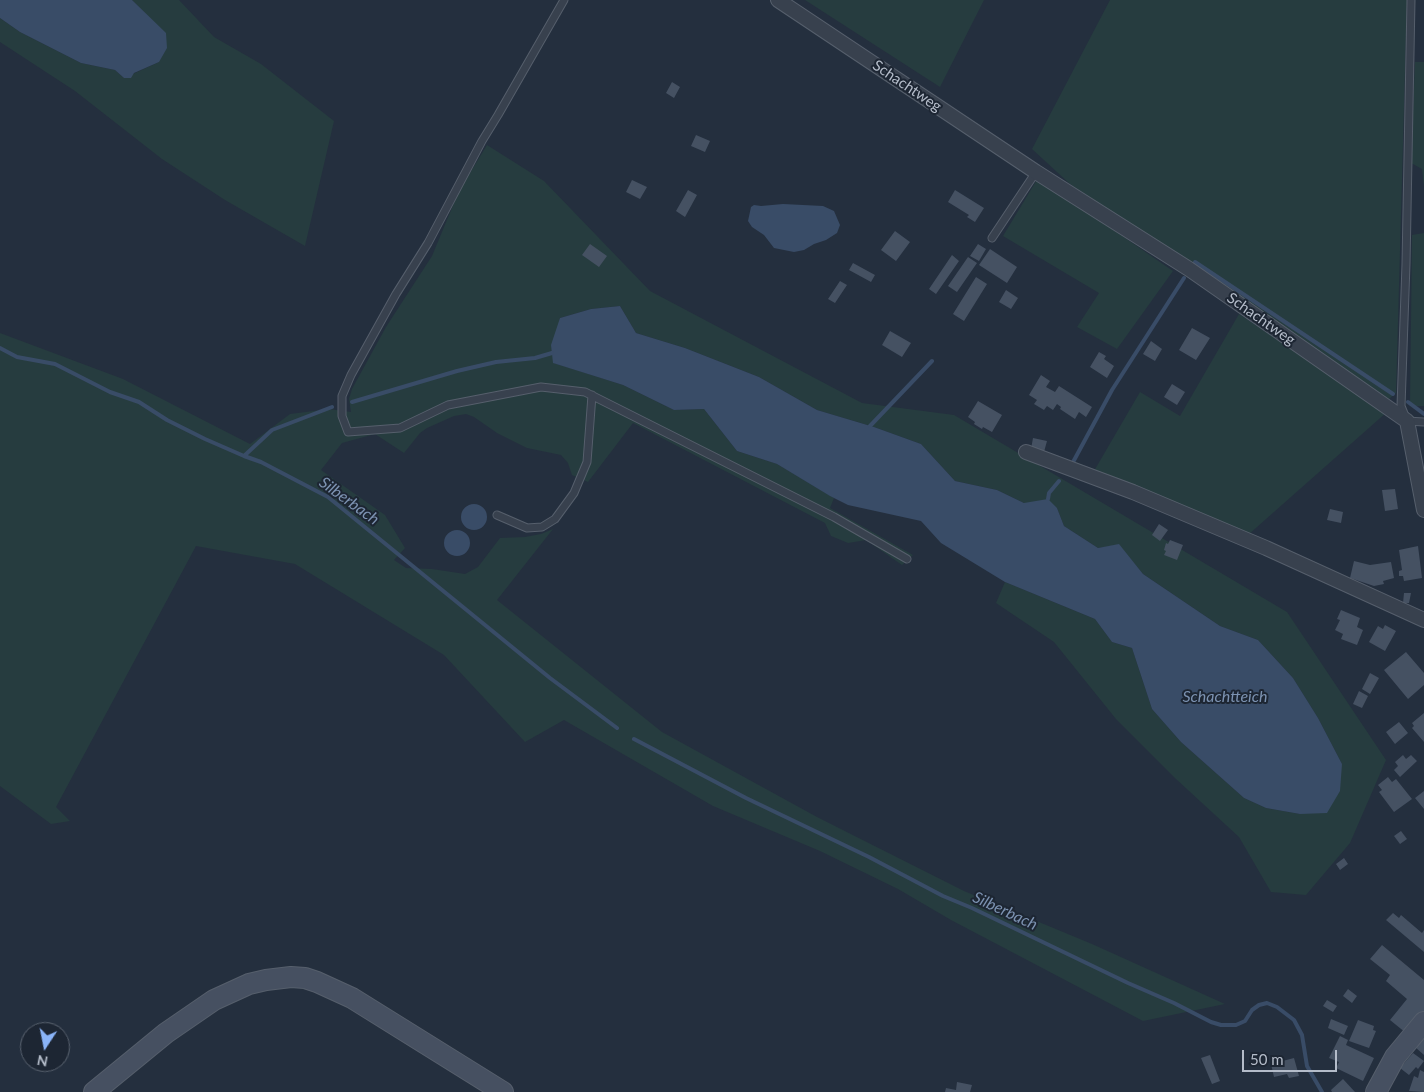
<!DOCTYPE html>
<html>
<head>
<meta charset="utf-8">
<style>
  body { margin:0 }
  #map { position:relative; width:1424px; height:1092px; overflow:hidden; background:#242f3e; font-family:Lato,sans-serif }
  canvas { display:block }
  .north { position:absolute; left:20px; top:1022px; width:50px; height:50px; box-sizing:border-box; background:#1d2633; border:1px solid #59626f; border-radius:50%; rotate:191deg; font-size:14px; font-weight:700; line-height:20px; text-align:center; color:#b4bcc9 }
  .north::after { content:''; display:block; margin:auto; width:18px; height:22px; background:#8ab4f8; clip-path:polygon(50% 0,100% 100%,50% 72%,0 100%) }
  .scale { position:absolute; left:1242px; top:1050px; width:95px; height:22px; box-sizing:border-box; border:2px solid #b4bcc9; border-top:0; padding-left:6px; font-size:15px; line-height:18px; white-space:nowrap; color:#b4bcc9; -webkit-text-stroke:4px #1d2633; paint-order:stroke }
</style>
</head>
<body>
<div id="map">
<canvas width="1424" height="1092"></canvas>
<div class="north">N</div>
<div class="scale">50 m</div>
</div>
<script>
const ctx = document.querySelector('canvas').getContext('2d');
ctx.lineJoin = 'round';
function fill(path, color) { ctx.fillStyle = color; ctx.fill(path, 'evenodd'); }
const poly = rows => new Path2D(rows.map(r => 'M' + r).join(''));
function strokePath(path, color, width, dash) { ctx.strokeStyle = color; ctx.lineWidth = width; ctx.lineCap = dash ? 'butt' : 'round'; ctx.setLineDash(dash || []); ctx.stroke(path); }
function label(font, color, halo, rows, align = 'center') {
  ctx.font = font + ' Lato,sans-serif'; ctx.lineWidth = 4; ctx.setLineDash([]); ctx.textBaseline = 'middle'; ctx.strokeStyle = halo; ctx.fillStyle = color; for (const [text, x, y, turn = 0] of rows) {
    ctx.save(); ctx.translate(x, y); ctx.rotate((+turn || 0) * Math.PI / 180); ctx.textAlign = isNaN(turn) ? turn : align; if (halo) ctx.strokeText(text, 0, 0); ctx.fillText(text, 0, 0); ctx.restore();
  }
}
fill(poly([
  [132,0,179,0,214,37,261,64,334,121,305,246,225,200,162,159,75,91,0,42,0,18,20,32,81,63,115,70,124,78,159,62,145,13],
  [805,0,984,0,940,87],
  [1110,0,1407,0,1396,393,1389,399,1070,184,1032,149],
  [1415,62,1424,62,1424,187,1422,169,1411,163],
  [487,145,544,181,650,291,862,403,954,415,1287,612,1386,760,1350,843,1306,895,1271,892,1239,837,1176,779,1116,719,1054,642,996,603,1005,582,1095,619,1112,642,1132,648,1152,709,1181,742,1244,798,1266,808,1300,814,1342,764,1318,718,1293,678,1258,640,1220,626,1143,574,1119,545,1098,548,1064,526,1057,508,1024,503,997,490,955,481,921,444,874,427,817,410,759,377,685,348,636,333,620,306,591,309,560,318,554,363,623,385,674,410,704,409,737,451,777,464,834,498,830,508,913,555,902,565,866,540,848,543,831,536,825,523,633,423,588,482,572,475,568,463,561,455,527,448,497,433,474,417,466,414,454,416,427,428,420,433,404,453,375,434,342,443,321,470,385,515,405,548,394,560,406,568,432,569,465,574,478,567,500,538,525,537,541,534,553,529,497,600,662,732,817,817,964,891,1092,944,1225,1004,1143,1021,951,920,898,889,820,851,713,806,564,720,525,742,444,655,295,564,196,546,56,807,70,821,51,824,0,786,0,333,123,379,250,444,290,414,329,409,351,412,349,399,352,389,386,327,432,256,459,191],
  [1038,178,1173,271,1117,349,1077,327,1099,293,1003,236],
  [1424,233,1424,406,1410,406,1412,235],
  [1239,314,1387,412,1248,535,1094,471,1140,392,1180,416]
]), '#263c3f');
fill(poly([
  [0,0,132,0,166,33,167,48,159,62,134,73,131,78,124,78,115,70,81,63,20,32,0,18],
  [783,204,823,206,834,211,840,225,837,233,826,240,814,244,804,250,794,252,774,248,764,235,752,227,748,221,751,207,754,205,761,206],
  [620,306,636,333,685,348,759,377,817,410,874,427,921,444,955,481,997,490,1024,503,1048,499,1057,508,1064,526,1098,548,1119,544,1143,574,1220,626,1258,640,1293,678,1318,718,1342,764,1340,791,1327,813,1300,814,1266,808,1244,798,1181,742,1152,709,1132,648,1112,642,1095,619,1005,582,941,543,921,521,848,505,830,496,777,464,737,451,704,409,674,410,623,385,553,363,551,345,560,318,591,309],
  '461 517a13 13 0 1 1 26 0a13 13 0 1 1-26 0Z',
  '444 543a13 13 0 1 1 26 0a13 13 0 1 1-26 0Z'
]), '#394c67');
strokePath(poly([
  [1195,262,1393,394],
  [0,348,17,357,55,364,110,392,139,402,167,420,205,439,244,456,261,462,328,497,550,678,617,728],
  [352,402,457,371,496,362,535,358,552,353],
  [1408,402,1424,414],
  [870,426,932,361],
  [244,456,272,430,332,407],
  [1072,464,1112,390,1184,278],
  [1048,499,1049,493,1059,481],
  [634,739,746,798,869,857,943,896,972,908,1128,983,1174,1003,1211,1022,1221,1025,1236,1025,1245,1021,1252,1010,1259,1005,1267,1003,1277,1007,1294,1020,1302,1035,1307,1066,1322,1092]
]), '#394c67', 4);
fill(poly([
  [672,82,680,87,674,98,666,93],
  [696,135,710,141,705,152,691,146],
  [632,180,647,187,640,199,626,192],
  [688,190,697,195,685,217,676,211],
  [955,190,984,208,975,222,967,217,969,215,948,202],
  [895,231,910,242,896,261,881,250],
  [590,244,607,256,599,267,582,255],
  [978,244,986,249,979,261,970,256],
  [990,249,1017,267,1007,283,979,265],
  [952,255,959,261,936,294,929,289],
  [968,257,977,263,957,292,948,286],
  [853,263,875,275,871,282,849,270],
  [976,277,987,284,964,321,953,314],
  [840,281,847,285,835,303,828,299],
  [1006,290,1018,298,1011,309,999,302],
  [1192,328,1210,338,1196,360,1179,350],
  [890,331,911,343,902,357,882,345],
  [1151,341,1162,349,1155,361,1143,354],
  [1099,352,1106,356,1104,359,1114,366,1107,378,1090,367],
  [1041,375,1050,381,1046,387,1055,392,1059,386,1092,407,1086,417,1079,412,1075,419,1060,409,1061,407,1057,404,1053,410,1047,406,1044,410,1034,404,1037,400,1029,395],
  [1172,384,1185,392,1177,405,1164,397],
  [978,401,1002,415,992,432,983,427,982,429,974,424,975,422,968,417],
  [1033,438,1047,441,1044,452,1031,449],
  [1395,489,1398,509,1385,511,1382,490],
  [1330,509,1343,512,1341,523,1327,520],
  [1159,524,1168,530,1160,541,1152,535],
  [1170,540,1183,545,1177,560,1164,555,1166,551,1164,550,1166,543,1168,544],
  [1418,546,1422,578,1404,581,1403,576,1399,576,1399,571,1402,570,1399,550],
  [1354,561,1370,565,1391,562,1394,578,1383,581,1384,584,1374,586,1350,578],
  [1404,593,1411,593,1409,603,1403,603],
  [1341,610,1360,618,1357,627,1363,630,1357,645,1341,639,1343,634,1335,630,1340,620,1337,619],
  [1385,625,1396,631,1385,651,1369,642,1378,626,1383,629],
  [1406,652,1424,673,1424,685,1408,699,1384,670],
  [1370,673,1379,678,1370,694,1362,689],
  [1359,691,1368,696,1362,708,1353,704],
  [1424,713,1424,742,1412,728,1414,726,1412,723],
  [1399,722,1408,733,1395,744,1386,732],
  [1403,755,1406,759,1411,755,1417,761,1400,777,1394,770,1398,766,1395,762],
  [1388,777,1392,782,1396,779,1412,799,1394,812,1379,792,1382,790,1378,785],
  [1424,791,1424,809,1415,798],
  [1401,831,1407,839,1400,844,1394,836],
  [1344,858,1348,864,1340,870,1336,864],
  [1393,913,1399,918,1401,915,1422,933,1424,930,1424,952,1386,920],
  [1382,945,1424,980,1424,1011,1406,1033,1390,1020,1407,999,1386,981,1390,975,1370,959],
  [1348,989,1357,996,1352,1003,1343,996],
  [1327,1000,1337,1006,1333,1012,1323,1006],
  [1331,1019,1348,1026,1344,1035,1328,1028],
  [1358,1020,1374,1026,1373,1030,1376,1031,1369,1048,1349,1041],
  [1340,1036,1348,1040,1346,1045,1374,1058,1363,1081,1336,1068,1339,1062,1329,1058],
  [1424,1037,1424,1055,1415,1047],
  [1413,1053,1424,1061,1418,1069,1416,1067,1409,1075,1400,1068],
  [1210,1055,1220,1081,1212,1084,1201,1058],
  [1294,1058,1299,1076,1289,1078,1287,1074,1274,1077,1271,1064],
  [1420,1070,1424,1072,1424,1092,1409,1091,1414,1076,1418,1078],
  [1343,1079,1355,1092,1332,1092,1331,1090],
  [957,1082,972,1085,970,1092,945,1092,946,1088,956,1090]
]), '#455162');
const lane = poly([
  [564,0,498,115,482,141,428,243,396,294,351,375,342,396,342,416,348,432,400,428,448,405,541,387,585,392,834,517,907,559],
  [1411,0,1406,264,1401,406,1407,421,1424,422],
  [992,238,1036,172],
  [497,515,527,528,542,527,555,519,574,493,587,462,592,395]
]);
const street = poly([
  [778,0,1036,172,1189,269,1407,421,1424,510],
  [1026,452,1133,492,1266,548,1424,620]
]);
const secondary = poly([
  [94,1092,166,1033,214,1000,249,984,266,980,291,977,305,978,317,982,352,998,503,1092],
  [1376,1092,1395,1057,1424,1022]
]);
strokePath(lane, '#565f6c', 9);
strokePath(street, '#565f6c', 16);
strokePath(secondary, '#565f6c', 22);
strokePath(lane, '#38414e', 7);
strokePath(street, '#38414e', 14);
strokePath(secondary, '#465061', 20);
label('15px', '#b4bcc9', '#1d2633', [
  ["Schachtweg",907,86,34],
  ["Schachtweg",1261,319,35]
]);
label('italic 16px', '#7c92b1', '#1d2633', [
  ["Silberbach",349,501,36],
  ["Schachtteich",1225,697],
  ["Silberbach",1005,911,25]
]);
</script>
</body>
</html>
